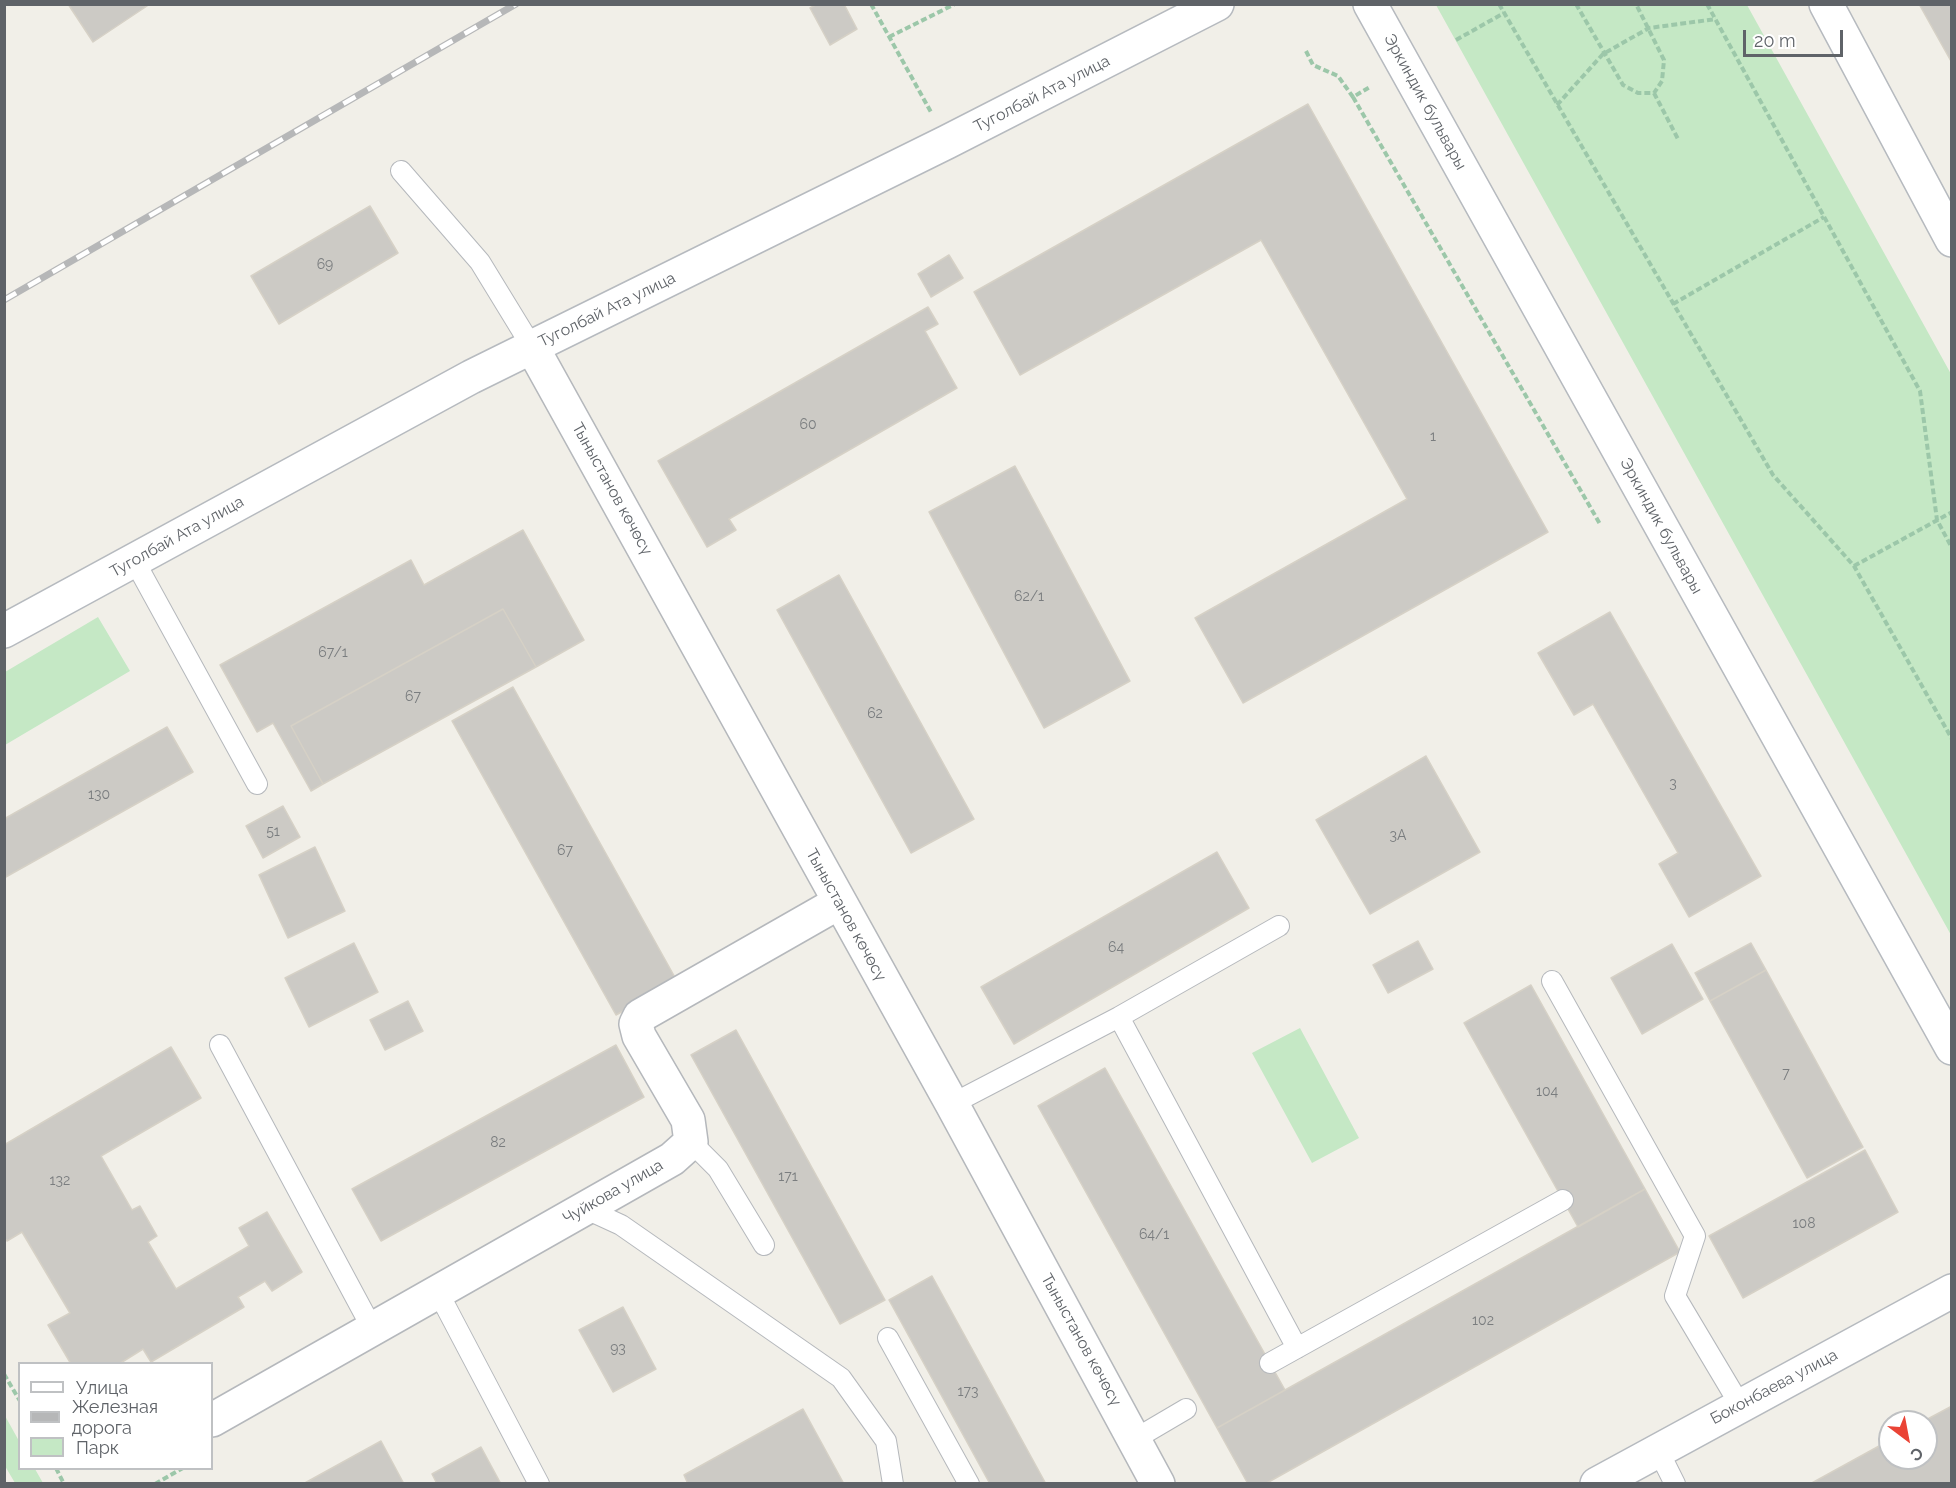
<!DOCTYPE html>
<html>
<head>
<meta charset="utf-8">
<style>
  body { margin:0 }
  #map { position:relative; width:1956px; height:1488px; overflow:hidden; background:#f1efe8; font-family:Raleway,sans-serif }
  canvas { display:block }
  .frame { position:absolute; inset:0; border:6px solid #5f6368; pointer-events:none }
  .legend { position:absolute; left:18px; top:1362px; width:195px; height:108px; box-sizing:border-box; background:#fff; border:2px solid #bfc1c3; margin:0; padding:8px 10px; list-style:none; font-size:18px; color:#5f6368 }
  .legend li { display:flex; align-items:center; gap:12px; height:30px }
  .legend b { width:30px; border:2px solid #bfc1c3 }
  .north { position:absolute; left:1878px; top:1410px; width:60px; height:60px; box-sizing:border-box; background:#fff; border:2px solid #bfc1c3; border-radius:50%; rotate:148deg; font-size:16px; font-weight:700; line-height:24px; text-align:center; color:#5f6368 }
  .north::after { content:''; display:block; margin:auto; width:21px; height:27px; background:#ea4335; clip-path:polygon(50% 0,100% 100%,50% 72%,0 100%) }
  .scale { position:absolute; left:1743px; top:30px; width:100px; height:27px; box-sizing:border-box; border:3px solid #5f6368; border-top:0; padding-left:8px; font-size:18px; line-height:21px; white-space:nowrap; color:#5f6368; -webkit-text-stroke:4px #fff; paint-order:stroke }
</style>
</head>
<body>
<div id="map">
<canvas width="1956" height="1488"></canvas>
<div class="frame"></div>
<ul class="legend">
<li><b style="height:8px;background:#fff"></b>Улица</li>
<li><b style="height:8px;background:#b6b7b8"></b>Железная дорога</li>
<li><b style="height:16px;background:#c5e8c5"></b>Парк</li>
</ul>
<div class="north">С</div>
<div class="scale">20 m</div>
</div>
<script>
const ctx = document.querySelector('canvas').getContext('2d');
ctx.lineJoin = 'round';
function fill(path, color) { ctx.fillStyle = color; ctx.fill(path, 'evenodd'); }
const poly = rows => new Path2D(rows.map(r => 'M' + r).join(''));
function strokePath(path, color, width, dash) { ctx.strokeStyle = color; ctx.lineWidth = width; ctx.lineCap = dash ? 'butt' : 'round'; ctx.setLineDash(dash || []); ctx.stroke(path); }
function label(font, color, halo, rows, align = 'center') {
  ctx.font = font + ' Raleway,sans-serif'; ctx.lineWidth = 4.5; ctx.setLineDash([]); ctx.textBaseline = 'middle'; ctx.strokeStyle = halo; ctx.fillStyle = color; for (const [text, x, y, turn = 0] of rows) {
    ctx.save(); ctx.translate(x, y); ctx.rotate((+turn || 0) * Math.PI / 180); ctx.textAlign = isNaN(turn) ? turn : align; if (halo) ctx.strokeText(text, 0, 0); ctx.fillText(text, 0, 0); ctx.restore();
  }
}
fill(poly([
  [1436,5,1747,5,1951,374,1951,935],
  [98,617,130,671,5,745,5,672],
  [1300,1028,1359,1138,1312,1163,1252,1053],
  [4,1414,19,1441,20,1468,35,1469,43,1483,15,1483,5,1466]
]), '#c5e8c5');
const building = poly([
  [68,4,150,4,93,42,68,4],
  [817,4,844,4,857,29,830,45,810,8,817,4],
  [1919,4,1952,4,1952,63,1919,4],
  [1308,104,1548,532,1243,703,1195,618,1407,499,1261,240,1020,375,974,292,1308,104],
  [370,206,398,253,279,324,251,276,370,206],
  [949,255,963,278,931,297,918,274,949,255],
  [928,307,938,324,925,331,957,388,729,519,736,530,707,547,658,461,928,307],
  [1015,466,1130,681,1044,728,929,512,1015,466],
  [523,530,584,640,536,667,503,609,291,726,323,784,311,791,273,723,257,732,220,665,411,560,424,585,523,530],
  [839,575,974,819,911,853,777,610,839,575],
  [503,609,536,667,323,784,291,726,503,609],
  [1610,612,1761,876,1689,917,1659,864,1678,853,1593,704,1574,715,1538,653,1610,612],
  [513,687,677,981,616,1015,452,721,513,687],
  [167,727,193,772,4,878,4,819,167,727],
  [1426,756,1480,852,1370,914,1316,820,1426,756],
  [283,806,300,837,263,858,246,826,283,806],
  [315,847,345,911,288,938,259,875,315,847],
  [1217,852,1249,908,1014,1044,981,987,1217,852],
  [1418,941,1433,969,1388,993,1373,965,1418,941],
  [354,943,378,992,309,1027,285,978,354,943],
  [1751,943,1766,970,1710,1001,1695,973,1751,943],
  [1672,944,1703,999,1642,1034,1611,978,1672,944],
  [1766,970,1863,1147,1807,1178,1710,1001,1766,970],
  [1531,985,1645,1189,1578,1227,1464,1023,1531,985],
  [408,1001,423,1031,385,1050,370,1020,408,1001],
  [736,1030,885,1300,840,1324,691,1055,736,1030],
  [616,1045,644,1097,381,1241,352,1189,616,1045],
  [171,1047,201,1098,101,1156,132,1210,140,1206,157,1236,148,1242,176,1289,249,1246,239,1228,267,1212,302,1272,272,1291,265,1281,238,1297,244,1307,151,1362,143,1349,119,1364,71,1364,48,1325,70,1313,22,1232,7,1241,4,1237,4,1145,171,1047],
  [1105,1068,1285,1390,1217,1428,1038,1106,1105,1068],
  [1865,1150,1898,1212,1743,1298,1709,1236,1865,1150],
  [1645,1189,1680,1252,1265,1484,1248,1484,1217,1428,1645,1189],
  [932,1276,1046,1484,990,1484,889,1300,932,1276],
  [623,1307,656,1369,613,1392,579,1330,623,1307],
  [1952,1406,1952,1484,1810,1484,1890,1440,1890,1458,1926,1458,1926,1422,1922,1422,1952,1406],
  [803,1409,844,1484,688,1484,684,1475,803,1409],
  [381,1441,404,1484,303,1484,381,1441],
  [481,1447,501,1484,437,1484,432,1474,481,1447]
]);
fill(building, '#cccac5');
strokePath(building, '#d6d1c6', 1.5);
const lane = poly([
  [401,171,480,262,532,347],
  [134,560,257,784],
  [1552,981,1695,1236,1675,1296,1740,1405],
  [1119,1017,1297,1348],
  [220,1045,373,1330],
  [952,1104,1119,1017,1279,926],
  [691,1142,718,1169,764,1245],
  [584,1208,621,1225,841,1378,886,1441,893,1484],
  [438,1292,539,1484],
  [888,1338,969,1484],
  [1270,1363,1563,1200],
  [1135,1439,1186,1409],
  [1658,1450,1675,1484]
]);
const street = poly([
  [532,347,952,1104,1158,1484],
  [212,1420,672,1159,691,1142,688,1120,639,1036,636,1024,640,1016,838,903]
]);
const secondary = poly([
  [1370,4,1952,1048],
  [1826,4,1952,240],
  [4,631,471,377,947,142,1217,4],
  [1597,1484,1952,1291]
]);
strokePath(lane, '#b5b8bc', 22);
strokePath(street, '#b5b8bc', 36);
strokePath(secondary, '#b6babf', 36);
strokePath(poly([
  [871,4,932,114],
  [1499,4,1773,475,1854,566,1952,739],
  [1576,4,1623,85,1638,93,1654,93,1662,81,1664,60,1636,4],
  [1707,4,1920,391,1937,520,1952,548],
  [889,37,955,4],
  [1456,40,1504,13],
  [1306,51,1313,65,1338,76,1353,97,1370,87],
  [1654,93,1678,139],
  [1353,97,1600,524],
  [1557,105,1603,54,1649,28,1716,19],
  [1673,304,1824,217],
  [1854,566,1952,512],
  [4,1374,20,1401],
  [56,1468,64,1484],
  [155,1484,183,1468]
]), '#9cc7a9', 4, [6, 3]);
strokePath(lane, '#fff', 20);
strokePath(street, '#fff', 33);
strokePath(secondary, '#fff', 33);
const rail = poly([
  [4,300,516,4]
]);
strokePath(rail, '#b6b7b8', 7);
strokePath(rail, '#fff', 4.5, [14]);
label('14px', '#7a7d7f', null, [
  ["69",325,265],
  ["60",808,425],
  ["1",1433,437],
  ["62/1",1029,597],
  ["67/1",333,653],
  ["67",413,697],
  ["62",875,714],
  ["3",1673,784],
  ["130",99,795],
  ["51",273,832],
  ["3А",1398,836],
  ["67",565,851],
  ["64",1116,948],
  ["7",1786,1074],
  ["104",1547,1092],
  ["82",498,1143],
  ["171",788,1177],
  ["132",60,1181],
  ["108",1804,1224],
  ["64/1",1154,1235],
  ["102",1483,1321],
  ["93",618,1349],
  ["173",968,1392]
]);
label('16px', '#5f6368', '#fff', [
  ["Туголбай Ата улица",1042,94,-27],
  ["Эркиндик бульвары",1425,102,61],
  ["Туголбай Ата улица",607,310,-26],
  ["Тыныстанов көчөсү",612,489,61],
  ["Эркиндик бульвары",1661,526,61],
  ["Туголбай Ата улица",177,537,-29],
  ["Тыныстанов көчөсү",846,915,61],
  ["Чуйкова улица",613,1192,-30],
  ["Тыныстанов көчөсү",1081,1340,61],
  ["Боконбаева улица",1774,1387,-28]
]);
</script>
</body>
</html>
